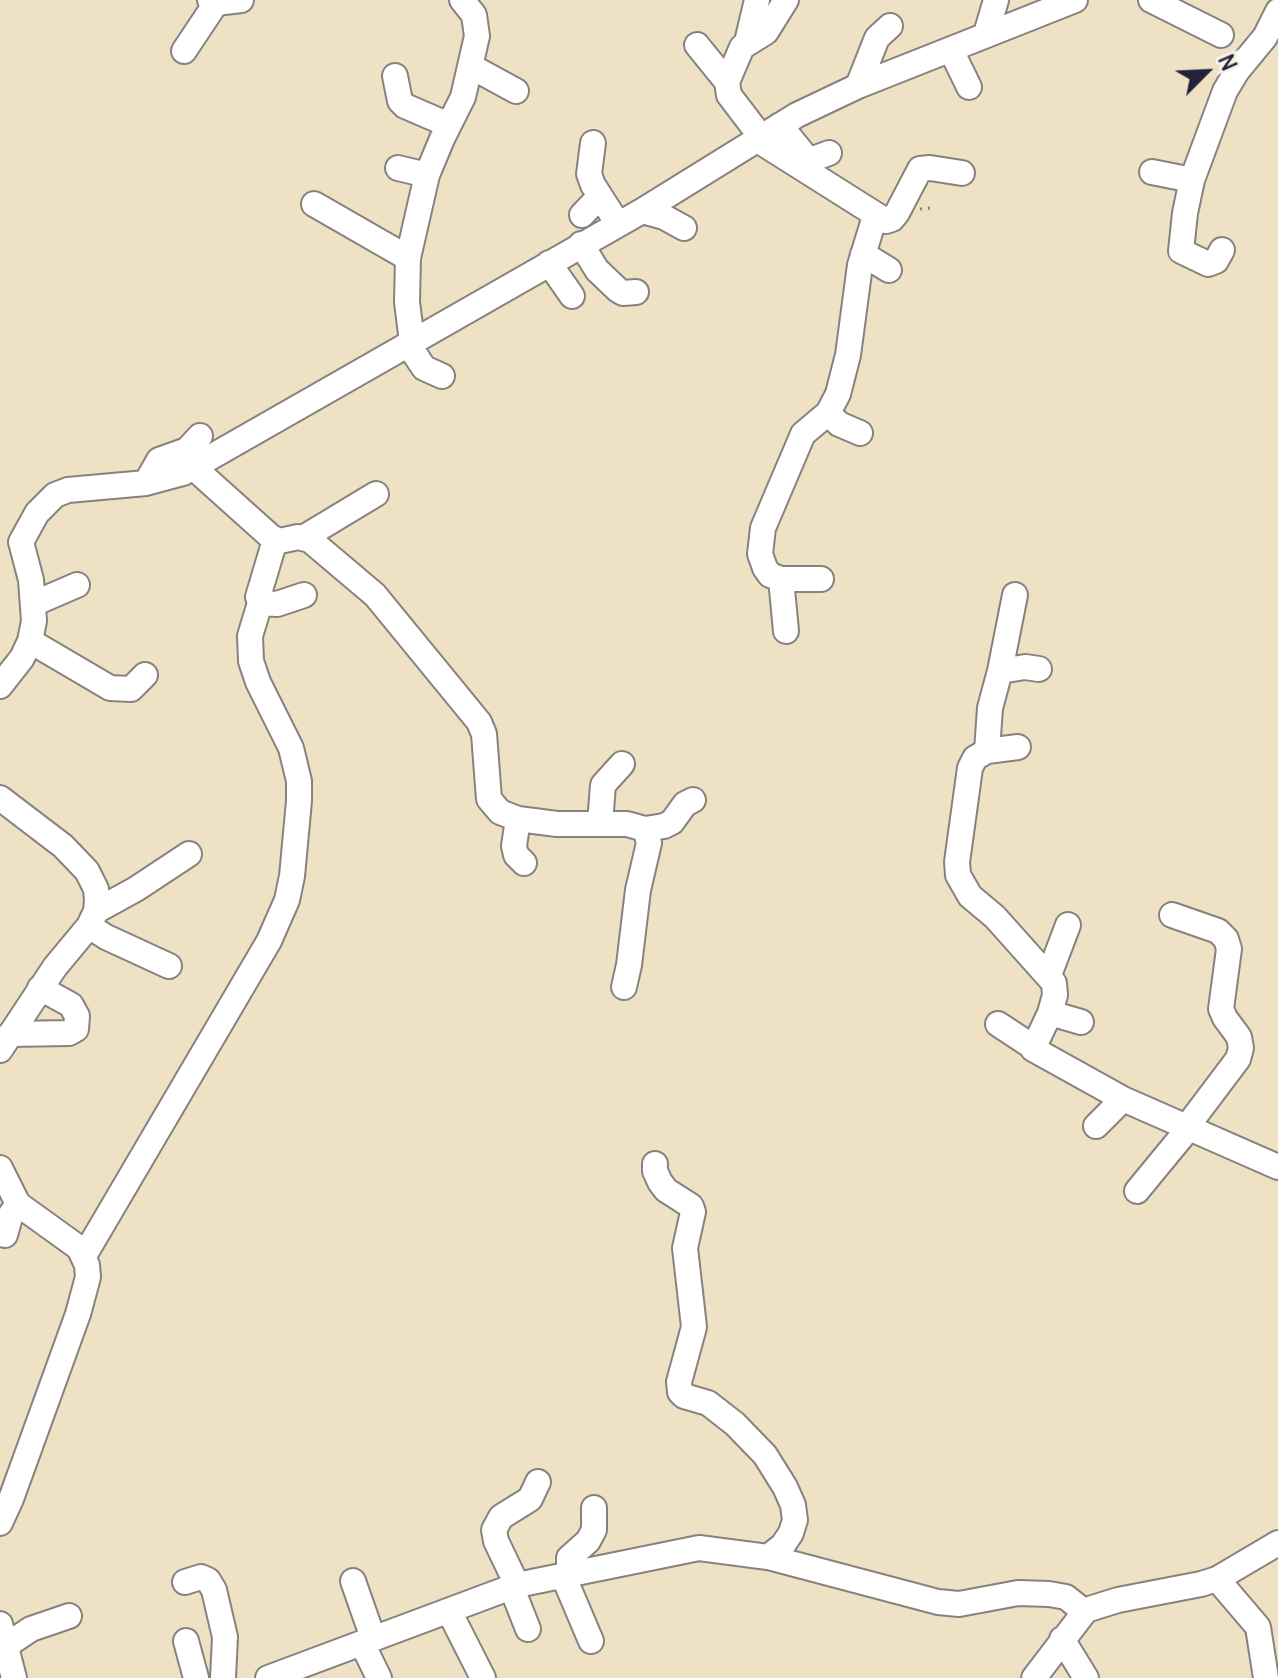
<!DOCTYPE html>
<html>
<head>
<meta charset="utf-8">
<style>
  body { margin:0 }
  #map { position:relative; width:1278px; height:1678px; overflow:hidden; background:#efe1c3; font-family:Delius,sans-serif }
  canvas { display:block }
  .north { position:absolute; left:1166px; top:32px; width:80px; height:80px; -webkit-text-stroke:6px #f7f3e8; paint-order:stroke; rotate:66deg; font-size:22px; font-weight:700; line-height:32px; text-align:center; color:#22223b }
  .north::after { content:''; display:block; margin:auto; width:28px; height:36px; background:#22223b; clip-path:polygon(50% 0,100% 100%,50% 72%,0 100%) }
</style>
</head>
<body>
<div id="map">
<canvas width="1278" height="1678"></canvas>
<div class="north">N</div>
</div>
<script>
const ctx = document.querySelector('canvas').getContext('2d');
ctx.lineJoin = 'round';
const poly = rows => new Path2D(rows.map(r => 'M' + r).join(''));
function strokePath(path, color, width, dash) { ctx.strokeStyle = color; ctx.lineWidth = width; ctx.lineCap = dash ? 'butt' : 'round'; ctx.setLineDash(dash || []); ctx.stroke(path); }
const minor = poly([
  [210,0,216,3,241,0],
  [1151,0,1221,35],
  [986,34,996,0],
  [747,42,757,0],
  [697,45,727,82],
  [951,50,969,87],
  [184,51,216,3],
  [472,67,516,91],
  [395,76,400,101,405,106,449,125],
  [858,86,877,38,890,26],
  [780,125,805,156,813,159,829,153],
  [761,137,729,95,727,82,742,47,766,32,786,0],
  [756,139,886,221,892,219,897,213,920,169,930,168,962,173],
  [593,143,589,174,593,185,618,224],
  [398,168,427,175],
  [1152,172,1192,180],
  [314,204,408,258],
  [642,211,664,217,684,228],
  [582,215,600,196],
  [581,244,597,270,618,290,623,293,636,292],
  [1222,250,1216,261,1208,264,1181,251,1185,213,1192,180,1225,91,1237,71,1265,37,1278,11],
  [863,254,889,270],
  [549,263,572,296],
  [412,342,407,302,408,258,427,175,442,139,463,97,477,36,474,15,462,0],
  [408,344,424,368,442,376],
  [828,413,839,424,860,433],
  [193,467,271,537,280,541,298,537,310,540,375,595,479,722,484,734,489,799,500,812,518,819,557,824,627,824,645,829,649,843,638,890,629,965,624,987],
  [146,483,159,460,187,450,200,436],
  [303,538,376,494],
  [275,540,258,597,260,603,277,604,304,595],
  [781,579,786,631],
  [821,579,781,579,770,575,765,568,760,554,763,528,803,434,828,413,838,394,848,355,860,265,875,216],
  [1015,595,1000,671,990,708,987,751,975,758,970,768,957,862,958,875,970,896,995,917,1054,983,1055,995,1050,1013,1033,1049,1123,1099,1278,1167],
  [33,604,77,585],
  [30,641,110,688,131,689,145,675],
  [1000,671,1025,667,1039,669],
  [0,686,22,658,30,641,34,621,31,580,21,542,37,513,55,495,68,490,146,483,183,473,642,211,797,115,858,86,1075,0],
  [987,751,1018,747],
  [0,798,63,846,87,871,96,889,97,901,96,911,89,926,55,967,0,1050],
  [518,819,514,846,516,855,524,863],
  [600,823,603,785,622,764],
  [645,829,664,826,672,822,685,804,693,800],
  [96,911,136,889,189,854],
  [1172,915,1218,931,1226,939,1229,949,1221,1009,1225,1018,1239,1037,1241,1048,1238,1059,1186,1128],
  [89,926,106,937,169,966],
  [1049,975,1068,925],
  [1050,1013,1081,1022],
  [998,1024,1033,1047],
  [10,1034,69,1033,76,1029,77,1016,71,1005,40,988],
  [1096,1126,1123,1099],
  [655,1164,655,1171,660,1182,666,1190,691,1206,693,1212,685,1248,694,1327,679,1382,680,1392,684,1396,708,1403,735,1424,765,1455,785,1487,793,1505,795,1520,791,1533,783,1545,768,1557],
  [0,1168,18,1204,79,1248,87,1265,88,1277,78,1314,11,1499,0,1523],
  [1137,1191,1188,1129],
  [5,1235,11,1214,18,1204],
  [84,1256,269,941,287,900,292,876,299,801,299,781,291,748,258,682,251,661,250,636,260,603],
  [569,1574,569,1558,588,1541,594,1530,594,1508],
  [563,1575,591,1641],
  [1217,1579,1258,1627,1266,1678],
  [353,1581,373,1638],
  [185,1582,201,1577,208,1580,214,1590,225,1637,223,1678],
  [517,1585,496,1541,494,1530,501,1517,530,1499,538,1482],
  [511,1586,528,1629],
  [449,1611,483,1678],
  [0,1624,14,1678],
  [1062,1639,1086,1678],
  [186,1641,196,1678],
  [362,1643,379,1678],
  [4,1647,31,1629,69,1616],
  [268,1678,517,1585,699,1548,768,1557,938,1602,959,1604,1018,1593,1049,1594,1066,1597,1081,1609,1086,1610,1118,1600,1201,1584,1217,1579,1278,1543],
  [1034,1678,1086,1610]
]);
strokePath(minor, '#88827f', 28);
strokePath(poly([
  [920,209,930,208]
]), '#88827f', 3, [2, 6]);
strokePath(minor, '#fff', 24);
</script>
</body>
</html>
